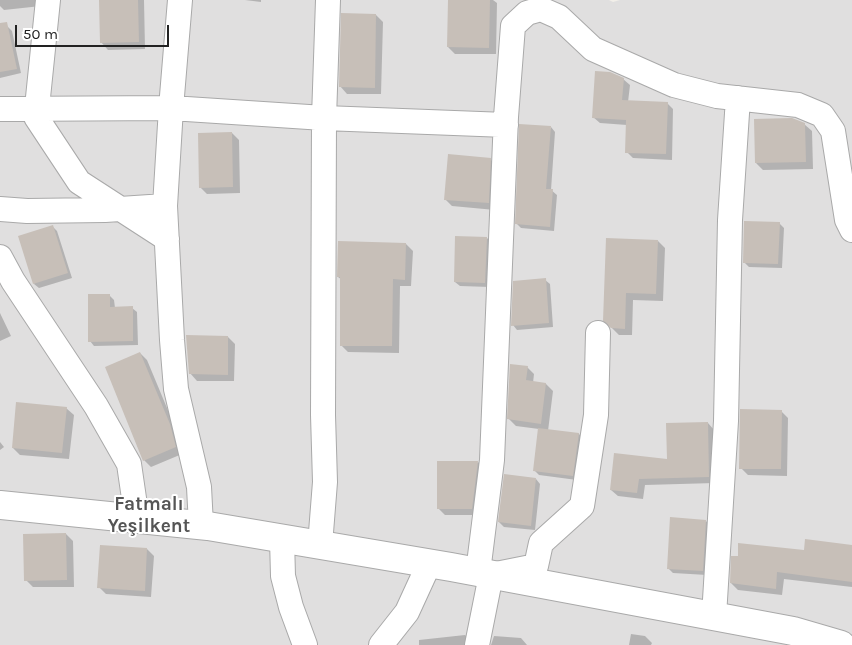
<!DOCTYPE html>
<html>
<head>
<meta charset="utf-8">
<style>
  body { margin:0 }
  #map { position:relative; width:852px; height:645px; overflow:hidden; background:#f2efe9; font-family:Karla,sans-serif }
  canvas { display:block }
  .scale { position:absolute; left:15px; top:25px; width:154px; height:22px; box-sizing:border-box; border:2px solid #222; border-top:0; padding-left:6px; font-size:15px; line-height:18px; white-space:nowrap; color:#222; -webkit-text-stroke:4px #fff; paint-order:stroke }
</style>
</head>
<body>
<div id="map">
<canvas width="852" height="645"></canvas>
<div class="scale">50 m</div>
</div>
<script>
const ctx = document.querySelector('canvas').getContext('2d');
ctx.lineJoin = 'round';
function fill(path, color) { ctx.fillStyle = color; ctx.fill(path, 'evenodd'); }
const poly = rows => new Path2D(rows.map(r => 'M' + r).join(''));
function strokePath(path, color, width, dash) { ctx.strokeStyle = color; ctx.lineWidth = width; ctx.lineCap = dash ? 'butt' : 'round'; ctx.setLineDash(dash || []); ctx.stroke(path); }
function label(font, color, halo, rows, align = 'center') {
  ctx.font = font + ' Karla,sans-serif'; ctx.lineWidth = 4; ctx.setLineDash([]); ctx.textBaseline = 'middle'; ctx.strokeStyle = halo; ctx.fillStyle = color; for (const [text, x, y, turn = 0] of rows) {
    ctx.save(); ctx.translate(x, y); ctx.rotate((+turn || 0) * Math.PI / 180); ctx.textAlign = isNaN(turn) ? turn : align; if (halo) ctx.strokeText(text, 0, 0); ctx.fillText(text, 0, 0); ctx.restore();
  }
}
fill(poly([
  [0,0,609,0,613,2,620,0,852,0,852,645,0,645]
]), '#e0dfdf');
fill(poly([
  [0,0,44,0,41,6,4,10,0,6],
  [100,0,144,0,145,49,108,50,101,42],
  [245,0,261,0,261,2],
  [469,0,493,0,497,3,496,54,455,54,448,47],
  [376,15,383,22,381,94,347,94,340,86],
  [8,27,12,31,21,73,0,78,0,28],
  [623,79,630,85,628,102,667,103,673,109,672,160,633,158,627,152,627,125,600,123,593,117],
  [804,124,812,131,813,169,763,170,756,163],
  [551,127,555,132,551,190,557,195,554,231,521,228,517,224],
  [232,133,239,140,240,193,207,194,200,187],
  [490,159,497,166,495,210,452,206,445,199],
  [779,223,784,228,782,268,749,267,744,262],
  [52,226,57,231,72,278,39,288,34,284],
  [487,238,492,243,490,287,460,286,455,282],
  [658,241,665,248,663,301,633,300,632,335,619,335,604,320],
  [406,244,413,251,411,286,400,286,399,353,348,352,341,345,342,280,338,277],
  [545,280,550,284,553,327,517,330,513,325],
  [110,296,114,300,115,308,132,308,137,312,138,345,94,346,90,341],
  [0,313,11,336,0,341],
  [228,337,235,344,234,381,197,381,190,373],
  [140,353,147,360,177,432,182,454,151,467,144,460],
  [527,367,534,374,533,383,546,384,553,391,548,431,579,434,583,439,577,480,539,475,535,471,539,429,516,426,509,419],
  [66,408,74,415,69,459,20,455,13,448],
  [781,411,788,418,787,476,748,475,741,468],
  [708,423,714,430,715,483,645,485,643,499,618,496,611,490,668,460],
  [0,442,4,447,0,450],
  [478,462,485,469,479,515,445,515,438,508],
  [536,479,540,484,535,530,504,527,499,522],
  [706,521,710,526,707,575,673,573,668,568],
  [66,534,73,541,74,587,33,587,26,580],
  [852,546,852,587,784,579,782,595,738,590,731,583,805,551],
  [147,549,154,556,151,597,106,594,99,587],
  [631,634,645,636,652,643,651,645,629,645],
  [465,635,471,641,471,645,419,645,419,640],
  [494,636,521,638,527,645,491,645]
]), '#0003');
fill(poly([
  [99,0,138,0,139,42,100,43],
  [448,0,490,0,489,48,447,47],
  [341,13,376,14,375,88,339,87],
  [7,22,17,69,0,72,0,23],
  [595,71,610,72,624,78,622,100,668,102,666,154,625,153,626,120,592,118],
  [792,118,805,123,806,162,755,163,754,119],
  [519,124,551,126,546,189,553,189,550,227,515,224],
  [232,132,233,187,199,188,198,133],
  [448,154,491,158,489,203,444,200],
  [744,221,780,222,778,264,743,263],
  [53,225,68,273,33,284,18,236],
  [455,236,487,237,485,283,454,282],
  [606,238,658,240,656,294,626,293,625,329,611,328,603,321],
  [338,241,406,243,405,280,393,279,392,346,340,346,340,277,337,277],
  [546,278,549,323,511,326,513,281],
  [88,294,110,294,110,307,133,306,133,341,88,342],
  [186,335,228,336,228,375,189,374],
  [140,352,170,424,176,447,143,461,105,367],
  [510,364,528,366,526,380,546,383,541,424,507,419],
  [16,402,67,407,62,453,12,448],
  [740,409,782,410,781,469,739,469],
  [708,422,709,477,639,479,637,493,610,490,614,453,667,459,666,423],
  [538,428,579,433,573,476,533,471],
  [437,461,478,461,472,509,437,509],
  [504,474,536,478,531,526,498,522],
  [670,517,706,520,703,571,667,569],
  [66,533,67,580,24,581,23,534],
  [805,539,852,545,852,582,777,572,776,589,730,583,731,556,738,556,738,543,804,550],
  [100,545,147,548,145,591,97,588]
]), '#c7bfb8');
const minor = poly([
  [48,0,36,117,79,182,167,239],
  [180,0,171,108,165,206,172,340,176,389,199,487,201,525],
  [0,109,171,108,324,118,506,125],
  [0,209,27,211,105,210,165,206],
  [0,257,13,281,96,406,129,464,137,519],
  [282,539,283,576,291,607,305,645],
  [320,545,325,482,323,415,324,118,328,0],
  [478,572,492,460,506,117,513,26,527,13,541,9,559,17,593,49,674,85,717,96,798,105,822,115,833,131,847,220,852,230],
  [714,616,726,421,730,220,738,98],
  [381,645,407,612,429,564],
  [477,645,491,575,536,566,541,543,582,506,596,415,598,333]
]);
const tertiary = poly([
  [0,505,208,526,451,567,793,631,841,645]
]);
strokePath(minor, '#a9a9a9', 26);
strokePath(tertiary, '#a9a9a9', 30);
strokePath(minor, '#fff', 24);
strokePath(tertiary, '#fff', 28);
label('bold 19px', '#555', '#fff', [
  ["Fatmalı",149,505],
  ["Yeşilkent",149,527]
]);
</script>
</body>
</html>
